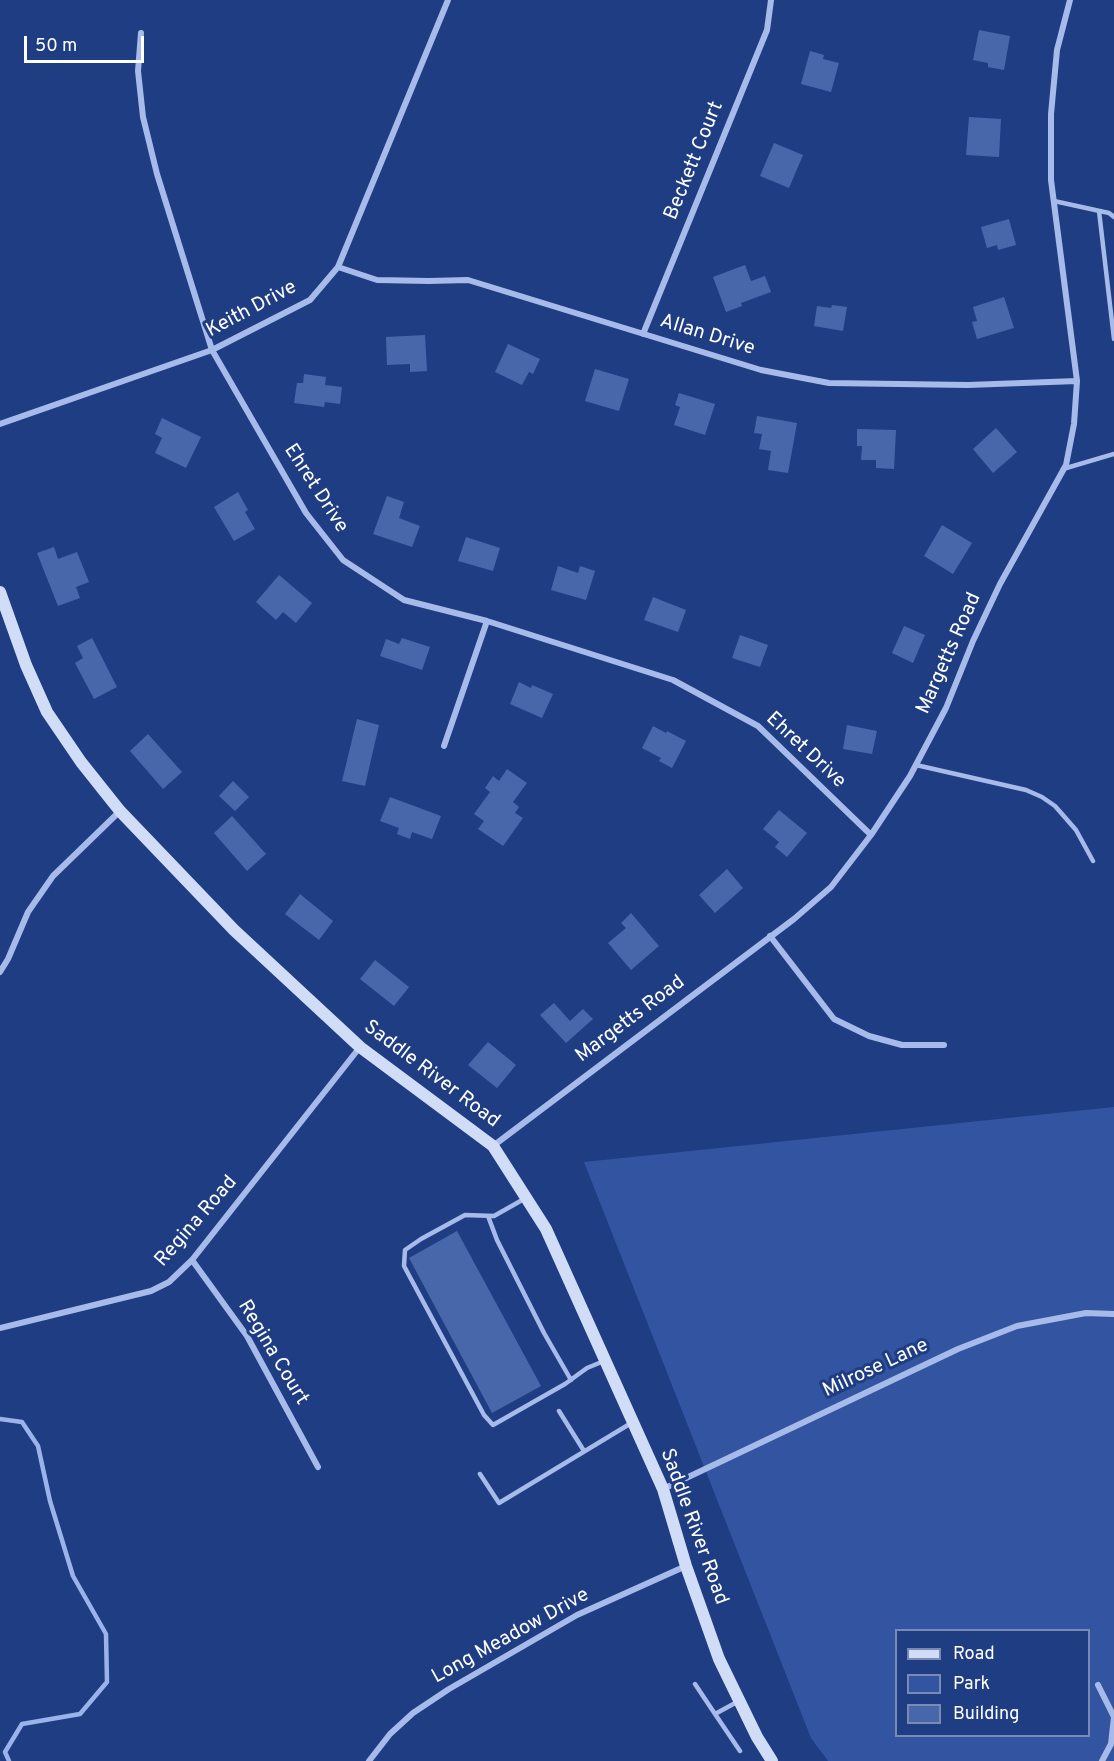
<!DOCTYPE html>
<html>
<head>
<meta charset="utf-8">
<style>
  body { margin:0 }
  #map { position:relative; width:1114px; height:1761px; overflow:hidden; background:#1f3d83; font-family:Overpass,sans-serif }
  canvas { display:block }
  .legend { position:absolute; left:895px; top:1629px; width:195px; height:108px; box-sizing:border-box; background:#1f3d83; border:2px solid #798bb5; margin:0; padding:8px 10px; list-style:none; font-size:18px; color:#fff }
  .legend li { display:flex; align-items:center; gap:12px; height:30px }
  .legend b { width:30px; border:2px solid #798bb5 }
  .scale { position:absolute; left:24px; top:36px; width:120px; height:27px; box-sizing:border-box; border:3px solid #fff; border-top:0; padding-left:8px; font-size:18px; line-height:21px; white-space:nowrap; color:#fff; -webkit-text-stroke:4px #1f3d83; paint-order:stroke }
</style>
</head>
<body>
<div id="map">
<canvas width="1114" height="1761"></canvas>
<ul class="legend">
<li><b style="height:8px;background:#d1dcf7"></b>Road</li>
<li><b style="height:16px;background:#3355a1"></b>Park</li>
<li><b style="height:16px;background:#4867ab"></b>Building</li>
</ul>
<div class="scale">50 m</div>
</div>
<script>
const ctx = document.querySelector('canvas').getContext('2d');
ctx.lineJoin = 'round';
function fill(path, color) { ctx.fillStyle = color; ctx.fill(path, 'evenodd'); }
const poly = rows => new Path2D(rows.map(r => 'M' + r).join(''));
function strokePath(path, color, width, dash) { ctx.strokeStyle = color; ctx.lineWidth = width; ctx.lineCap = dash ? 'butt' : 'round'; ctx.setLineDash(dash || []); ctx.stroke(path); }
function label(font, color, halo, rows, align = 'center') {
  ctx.font = font + ' Overpass,sans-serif'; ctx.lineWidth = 6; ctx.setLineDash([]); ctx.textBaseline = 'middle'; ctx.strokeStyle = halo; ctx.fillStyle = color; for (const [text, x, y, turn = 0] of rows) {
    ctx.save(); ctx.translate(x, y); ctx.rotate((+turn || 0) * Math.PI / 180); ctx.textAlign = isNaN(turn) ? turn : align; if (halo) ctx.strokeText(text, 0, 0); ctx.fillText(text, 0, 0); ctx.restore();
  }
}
fill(poly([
  [1114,1107,1114,1761,828,1761,811,1738,584,1162],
  [896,1630,1088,1630,1088,1736,896,1736]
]), '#3355a1');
strokePath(poly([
  [0,1419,22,1422,38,1446,50,1501,73,1576,106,1634,107,1682,80,1714,22,1724,5,1752,9,1761]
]), '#9ab4eb', 4.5);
fill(poly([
  [979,30,1010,36,1004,70,988,67,988,63,973,60],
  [810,51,824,55,823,59,839,63,831,92,801,84],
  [969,117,1001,119,999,157,966,155],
  [774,143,803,155,789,188,760,176],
  [1009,219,1016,245,998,250,997,245,987,248,981,227],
  [745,265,751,281,765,276,771,292,741,303,742,306,726,312,713,277],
  [1004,297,1014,328,977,339,972,322,977,321,973,307],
  [832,305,847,307,843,331,814,326,817,306,831,308],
  [425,335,427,371,410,372,410,364,387,365,386,337],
  [508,344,540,359,533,374,529,372,522,385,495,372],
  [595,369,629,379,619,411,585,401],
  [304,374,326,377,325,385,342,387,340,404,325,402,324,407,294,403,297,383,303,383],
  [679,393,715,404,705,435,674,425,680,407,675,405],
  [757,416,797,423,788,473,768,470,771,451,759,449,762,434,754,433],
  [162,418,201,437,186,468,155,453,162,438,155,434],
  [996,428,1017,452,993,473,973,449],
  [857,429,896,430,894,469,876,468,876,460,861,460,862,446,857,446],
  [238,492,248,510,245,512,255,529,234,541,214,507],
  [387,496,404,502,399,518,420,526,412,547,373,534],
  [942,525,972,543,953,574,924,556],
  [466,537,500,548,493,571,458,561],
  [54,547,58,559,77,552,89,582,76,587,80,598,58,606,37,553],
  [558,566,578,573,580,566,595,571,586,600,551,590],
  [279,575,312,603,296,623,283,612,276,620,256,602],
  [653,597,686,610,678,632,644,620],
  [904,626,925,635,913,663,892,653],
  [740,635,768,645,760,667,732,658],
  [92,638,117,687,94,699,75,663,83,658,77,646],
  [402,638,430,647,422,670,380,656,386,639,399,644],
  [519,682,531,688,532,685,553,694,542,718,510,704],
  [357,719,379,725,365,786,342,781],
  [847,725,877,731,872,754,843,749],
  [653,726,666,733,667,731,686,741,672,768,659,761,661,758,642,748],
  [148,734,182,772,163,789,130,751],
  [507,769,527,783,513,802,519,807,515,813,523,818,503,846,478,829,484,821,474,814,490,792,485,788,493,776,499,781],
  [233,781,249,797,235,811,219,796],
  [390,797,441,816,432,839,412,832,410,839,397,834,399,828,380,821],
  [779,810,807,833,787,857,775,847,779,842,763,829],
  [232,816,266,854,247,871,214,833],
  [727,869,743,888,715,913,699,895],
  [300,894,333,921,319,940,285,914],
  [631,913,659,946,631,970,608,943,626,928,621,923],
  [375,960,409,987,394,1006,360,979],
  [554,1003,570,1021,583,1009,593,1019,566,1043,540,1015],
  [488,1042,516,1065,497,1088,468,1065],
  [457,1231,541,1386,492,1413,409,1258]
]), '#4867ab');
strokePath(poly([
  [1054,201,1109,213,1114,217],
  [1099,211,1114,339],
  [1063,469,1114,454],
  [916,765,1026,790,1042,797,1055,806,1076,830,1093,861],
  [524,1199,494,1216,465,1215,421,1239,405,1250,404,1266,484,1415,493,1425,565,1384,587,1368,604,1361],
  [488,1216,497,1240,544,1333,571,1380],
  [559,1411,584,1451],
  [480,1474,499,1503,633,1422],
  [695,1684,715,1714,737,1702],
  [715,1714,740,1751]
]), '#a6bbe9', 4.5);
strokePath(poly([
  [141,33,138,71,143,117,157,174,212,350,306,513,343,560,404,600,487,621,673,680,758,726,871,835],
  [338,267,377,280,429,281,468,280,761,370,829,383,968,385,1077,381],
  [643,334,767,30,771,0],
  [0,424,212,350,310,300,338,267,448,0],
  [444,746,487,621],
  [770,936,834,1019,869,1036,902,1045,944,1045],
  [0,972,8,959,28,912,53,876,120,811],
  [493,1146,794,919,831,887,871,835,910,776,946,708,973,641,1000,584,1066,465,1074,424,1077,381,1051,180,1051,114,1057,50,1070,0],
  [192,1260,247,1336,318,1467],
  [0,1328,151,1291,169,1282,192,1260,360,1047],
  [663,1489,958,1349,1017,1326,1086,1313,1114,1314],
  [1098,1685,1114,1717],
  [369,1761,390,1734,413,1713,449,1689,577,1615,686,1566],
  [1102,1761,1111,1744,1114,1717]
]), '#a6bbe9', 6);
strokePath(poly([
  [0,592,26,665,47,712,81,762,120,811,234,930,360,1047,493,1146,546,1229,663,1489,686,1566,719,1659,757,1737,772,1761]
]), '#d1dcf7', 12);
label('20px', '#fff', '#1f3d83', [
  ["Beckett Court",695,161,-68],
  ["Keith Drive",252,310,-28],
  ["Allan Drive",707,336,17],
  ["Ehret Drive",315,489,57],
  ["Margetts Road",950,654,-66],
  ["Ehret Drive",805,751,43],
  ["Margetts Road",631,1020,-37],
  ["Saddle River Road",431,1075,37],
  ["Regina Road",197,1222,-49],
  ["Regina Court",272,1353,59],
  ["Milrose Lane",876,1369,-25],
  ["Saddle River Road",693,1527,70],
  ["Long Meadow Drive",511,1637,-29]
]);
</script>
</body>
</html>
